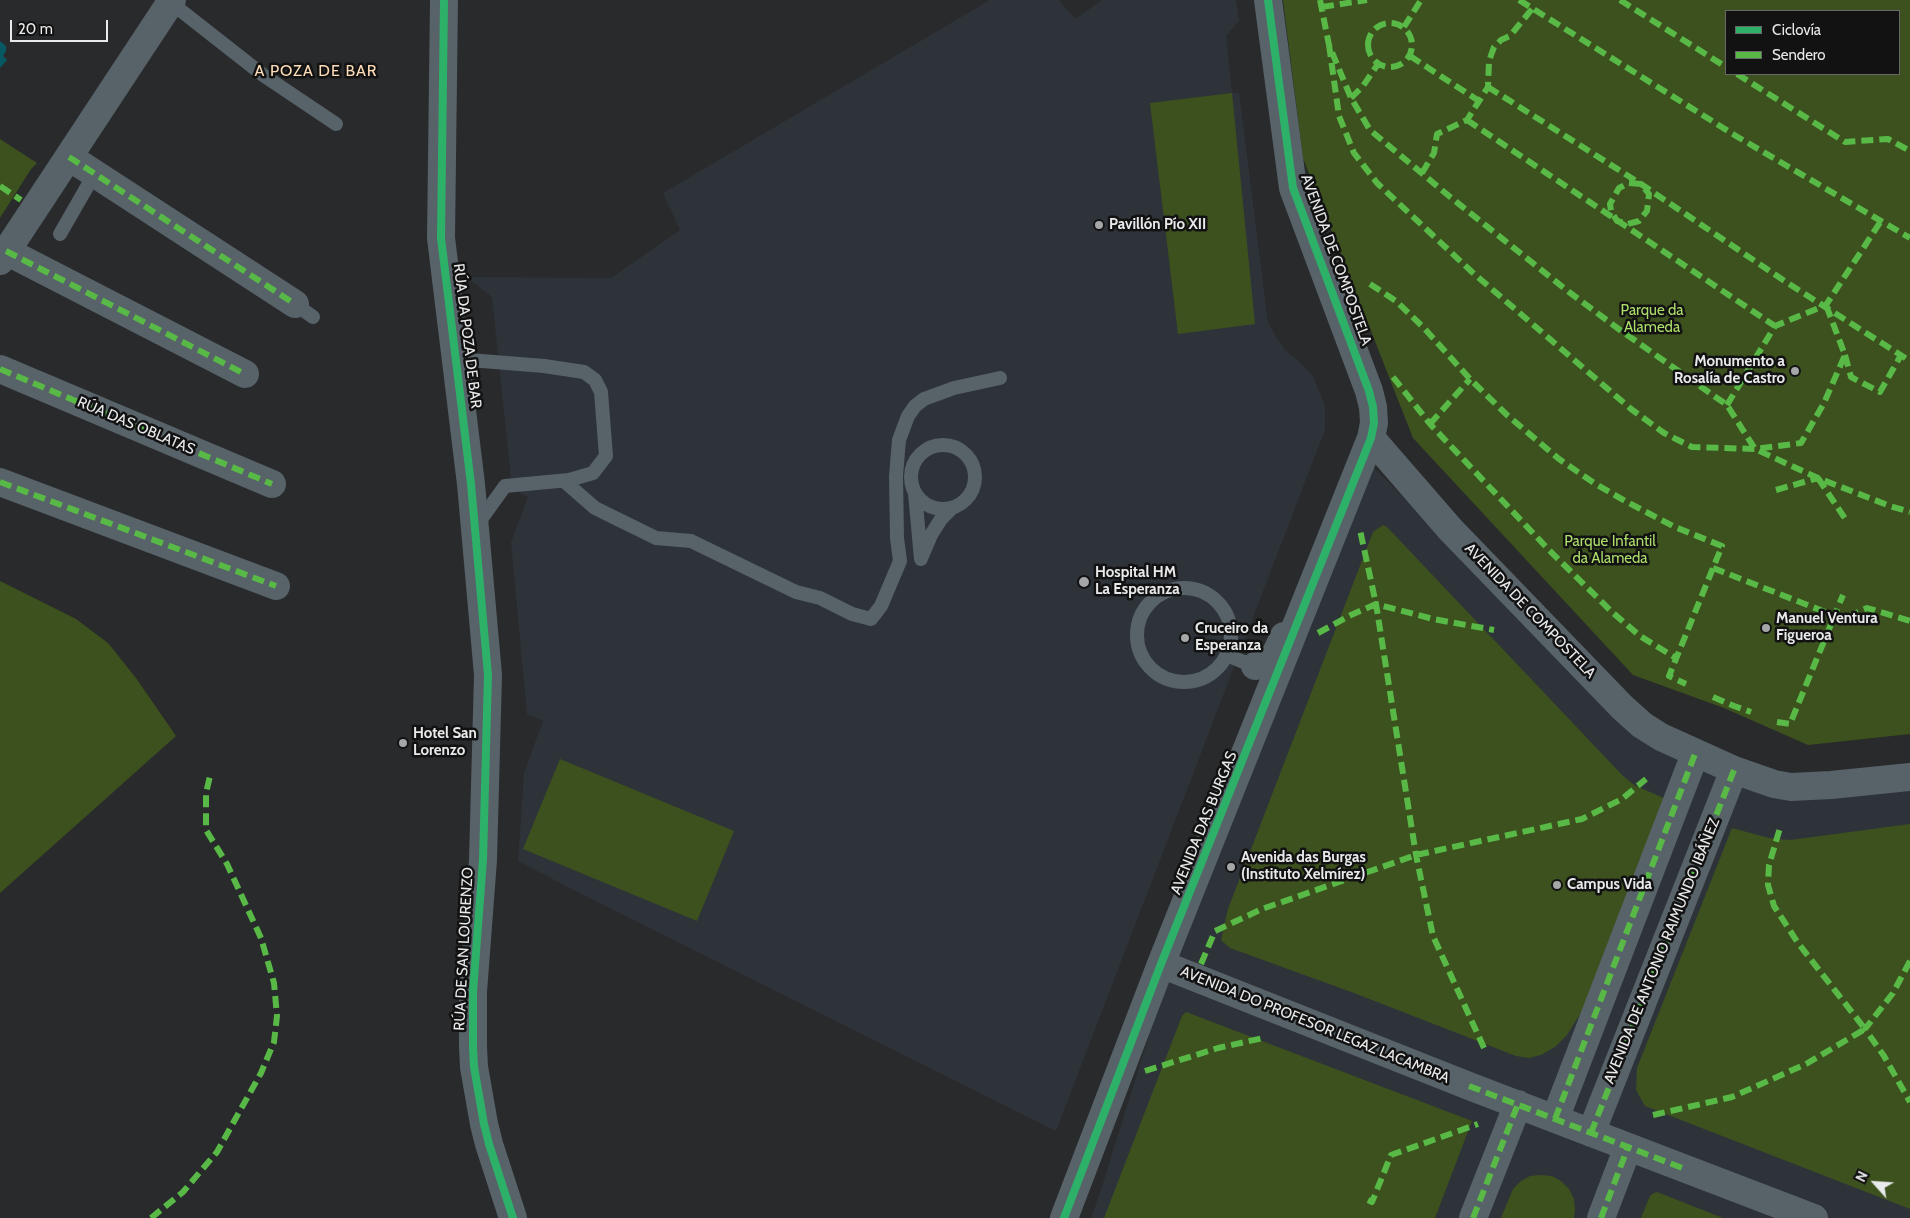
<!DOCTYPE html>
<html>
<head>
<meta charset="utf-8">
<style>
  body { margin:0 }
  #map { position:relative; width:1910px; height:1218px; overflow:hidden; background:#292a2b; font-family:Cabin,sans-serif }
  canvas { display:block }
  .legend { position:absolute; left:1725px; top:10px; width:175px; height:65px; box-sizing:border-box; background:#121213; border:1px solid #686869; margin:0; padding:6px 9px; list-style:none; font-size:15px; color:#e8e9ea }
  .legend li { display:flex; align-items:center; gap:10px; height:25px }
  .legend b { width:25px; border:1px solid #686869 }
  .north { position:absolute; left:1850px; top:1158px; width:50px; height:50px; -webkit-text-stroke:4px #121213; paint-order:stroke; rotate:296deg; font-size:14px; font-weight:700; line-height:20px; text-align:center; color:#e8e9ea }
  .north::after { content:''; display:block; margin:auto; width:18px; height:22px; background:#e8e9ea; clip-path:polygon(50% 0,100% 100%,50% 72%,0 100%) }
  .scale { position:absolute; left:10px; top:20px; width:98px; height:22px; box-sizing:border-box; border:2px solid #e8e9ea; border-top:0; padding-left:6px; font-size:15px; line-height:18px; white-space:nowrap; color:#e8e9ea; -webkit-text-stroke:4px #121213; paint-order:stroke }
</style>
</head>
<body>
<div id="map">
<canvas width="1910" height="1218"></canvas>
<ul class="legend">
<li><b style="height:6px;background:#2db169"></b>Ciclovía</li>
<li><b style="height:6px;background:#58b947"></b>Sendero</li>
</ul>
<div class="north">N</div>
<div class="scale">20 m</div>
</div>
<script>
const ctx = document.querySelector('canvas').getContext('2d');
ctx.lineJoin = 'round';
function fill(path, color) { ctx.fillStyle = color; ctx.fill(path, 'evenodd'); }
const poly = rows => new Path2D(rows.map(r => 'M' + r).join(''));
function strokePath(path, color, width, dash) { ctx.strokeStyle = color; ctx.lineWidth = width; ctx.lineCap = dash ? 'butt' : 'round'; ctx.setLineDash(dash || []); ctx.stroke(path); }
function label(font, color, halo, rows, align = 'center') {
  ctx.font = font + ' Cabin,sans-serif'; ctx.lineWidth = 5; ctx.setLineDash([]); ctx.textBaseline = 'middle'; ctx.strokeStyle = halo; ctx.fillStyle = color; for (const [text, x, y, turn = 0] of rows) {
    ctx.save(); ctx.translate(x, y); ctx.rotate((+turn || 0) * Math.PI / 180); ctx.textAlign = isNaN(turn) ? turn : align; if (halo) ctx.strokeText(text, 0, 0); ctx.fillText(text, 0, 0); ctx.restore();
  }
}
fill(poly([
  [990,0,1059,0,1075,19,1102,0,1236,0,1239,21,1226,36,1232,93,1239,93,1268,323,1284,349,1299,361,1313,376,1325,406,1325,430,1056,1131,587,897,518,861,524,773,543,721,527,714,511,542,528,497,512,489,492,297,470,280,470,277,611,278,680,230,663,193],
  [1374,468,1658,747,1785,796,1910,782,1910,1218,1091,1218,1099,1196,1168,974]
]), '#2e3339');
fill(poly([
  [1283,0,1910,0,1910,734,1808,745,1724,708,1633,675,1413,438,1303,158],
  [1899,11,1899,74,1726,74,1726,11],
  [1232,93,1255,324,1178,334,1150,103],
  [0,139,37,163,31,169,0,218],
  [1383,525,1387,527,1623,776,1634,785,1666,799,1584,1008,1567,1035,1555,1047,1541,1055,1529,1058,1516,1056,1354,993,1230,948,1221,940,1228,909,1373,532],
  [0,581,76,619,108,643,136,678,176,736,0,893],
  [560,759,734,831,697,921,523,849],
  [1910,824,1910,1209,1645,1106,1636,1090,1637,1068,1732,828,1769,838,1790,840],
  [1186,1012,1472,1121,1435,1218,1104,1218,1182,1016],
  [1541,1175,1552,1176,1561,1181,1569,1189,1574,1199,1575,1210,1574,1218,1501,1218,1513,1189,1521,1181,1530,1176],
  [1657,1192,1723,1218,1641,1218,1649,1198,1652,1194]
]), '#3d511e');
fill(poly([
  [0,41,6,46,6,51,3,56,7,60,0,68]
]), '#065863');
strokePath(poly([
  [170,2,263,75,336,124],
  [60,234,95,173],
  [295,304,313,317],
  [457,359,544,366,584,372,595,380,601,392,606,456,593,473,569,480,505,486,477,525],
  '911 477a32 32 0 1 1 64 0a32 32 0 1 1-64 0Z',
  [564,481,595,508,656,538,691,541,796,592,820,598,852,614,871,619,881,606,900,561,897,538,896,476,899,440,908,416,915,406,924,399,954,388,1000,378],
  [915,493,921,559],
  [922,556,931,535,941,519,952,508],
  '1137 635a47 47 0 1 1 94 0a47 47 0 1 1-94 0Z',
  [1227,655,1258,668]
]), '#576269', 14);
strokePath(poly([
  [444,0,441,238,471,484,488,675,483,860,473,992,473,1047,474,1067,484,1124,489,1144,513,1218],
  [69,157,295,304],
  [6,251,245,374],
  [0,261,172,0],
  [0,369,272,484],
  [1371,438,1450,529,1622,707,1642,725,1661,737,1734,770,1774,784,1791,787,1831,785,1910,777],
  [0,482,276,586],
  [1255,666,1269,662,1274,657,1284,636],
  [1161,964,1469,1086,1814,1218],
  [1555,1119,1695,754],
  [1591,1133,1734,770],
  [1064,1218,1161,964,1371,438,1374,423,1373,407,1369,391,1293,188,1268,0],
  [1473,1218,1518,1104],
  [1601,1218,1628,1147]
]), '#576269', 28);
strokePath(poly([
  [1320,0,1329,45,1351,98,1370,130,1449,196,1569,292,1620,330,1727,405,1755,449,1818,478,1890,506,1910,512],
  [1519,0,1736,136,1910,238],
  [1620,0,1726,67],
  [1322,7,1367,0],
  '1368 45a22 22 0 1 1 44 0a22 22 0 1 1-44 0Z',
  [1404,27,1421,0],
  [1329,45,1339,116,1354,153,1377,183,1472,272,1631,409,1664,433,1692,447,1755,449,1801,443,1824,403,1845,355,1826,305],
  [1410,56,1479,101],
  [1737,74,1845,142,1888,139,1910,151],
  [1488,87,1641,184,1786,282,1910,361],
  [1351,98,1363,86,1378,64],
  [1467,120,1775,326],
  [69,157,295,304],
  [1422,173,1434,153,1437,134,1467,120,1488,87,1489,61,1494,47,1501,40,1510,36,1532,9],
  [1629,183,1641,184,1649,194,1647,211,1639,221,1628,224,1617,221,1611,211,1610,204,1619,188,1629,183],
  [0,186,21,200],
  [6,251,245,374],
  [1370,284,1396,301,1424,328,1470,379,1507,415,1559,459,1594,483,1627,502,1675,527,1722,546,1669,676,1686,684],
  [1845,355,1851,377,1880,392,1901,355],
  [0,369,272,484],
  [1393,377,1430,424,1549,550,1612,612,1640,636,1676,658],
  [1727,405,1775,326,1826,305,1881,221],
  [1430,424,1470,379],
  [1818,478,1846,520],
  [0,482,276,586],
  [1776,490,1818,478],
  [1713,568,1833,615,1845,618,1867,608,1910,621],
  [1318,633,1351,615,1376,604,1360,530],
  [1713,697,1734,706,1751,712],
  [1777,722,1790,724,1843,595],
  [1910,961,1893,993,1865,1029,1884,1056,1910,1102],
  [1201,964,1215,931,1262,909,1416,855,1582,819,1622,799,1646,779],
  [1484,1048,1433,936,1416,855,1376,604,1433,619,1494,630],
  [1145,1071,1218,1048,1263,1038],
  [1469,1086,1685,1169],
  [1653,1115,1732,1097,1806,1064,1865,1029,1798,943,1774,906,1768,885,1769,865,1780,828],
  [1555,1119,1695,754],
  [1591,1133,1734,770],
  [1368,1200,1372,1202,1391,1155,1478,1124],
  [151,1218,183,1192,217,1152,261,1073,274,1042,277,1016,274,983,261,938,227,864,206,830,206,793,210,776],
  [1473,1218,1518,1104],
  [1601,1218,1628,1147]
]), '#58b947', 6, [12, 6]);
strokePath(poly([
  [444,0,441,238,471,484,488,675,483,860,473,992,473,1047,474,1067,484,1124,489,1144,513,1218],
  [1064,1218,1161,964,1371,438,1374,423,1373,407,1369,391,1293,188,1268,0]
]), '#2db169', 8);
for (const [x, y, r, color] of [
  [1099,225,5,"#a5a6a7"],
  [1795,371,5,"#a5a6a7"],
  [1084,582,6,"#a5a6a7"],
  [1766,628,5,"#a5a6a7"],
  [1185,638,5,"#a5a6a7"],
  [403,743,5,"#a5a6a7"],
  [1231,867,5,"#a5a6a7"],
  [1557,885,5,"#a5a6a7"]
]) { const dot = new Path2D(); dot.arc(x, y, r, 0, 2 * Math.PI); ctx.fillStyle = color; ctx.fill(dot); strokePath(dot, '#121213', 2); }
label('bold 15px', '#e8e9ea', '#121213', [
  ["Pavillón Pío XII",1109,225],
  ["Monumento a",1785,362,"right"],
  ["Rosalía de Castro",1785,379,"right"],
  ["Hospital HM",1095,573],
  ["La Esperanza",1095,590],
  ["Manuel Ventura",1776,619],
  ["Figueroa",1776,636],
  ["Cruceiro da",1195,629],
  ["Esperanza",1195,646],
  ["Hotel San",413,734],
  ["Lorenzo",413,751],
  ["Avenida das Burgas",1241,858],
  ["(Instituto Xelmírez)",1241,875],
  ["Campus Vida",1567,885]
], 'left');
label('15px', '#e8e9ea', '#121213', [
  ["AVENIDA DE COMPOSTELA",1336,260,70],
  ["RÚA DA POZA DE BAR",467,336,83],
  ["RÚA DAS OBLATAS",136,426,23],
  ["AVENIDA DE COMPOSTELA",1530,611,46],
  ["AVENIDA DAS BURGAS",1204,823,-68],
  ["RÚA DE SAN LOURENZO",464,949,-87],
  ["AVENIDA DE ANTONIO RAIMUNDO IBÁÑEZ",1662,951,-68],
  ["AVENIDA DO PROFESOR LEGAZ LACAMBRA",1315,1025,22]
]);
label('15px', '#adde69', '#121213', [
  ["Parque da",1652,311],
  ["Alameda",1652,328],
  ["Parque Infantil",1610,542],
  ["da Alameda",1610,559]
]);
ctx.letterSpacing = '1px';
label('16px', '#fdddb8', '#121213', [
  ["A POZA DE BAR",316,71]
]);
ctx.letterSpacing = '0px';
</script>
</body>
</html>
